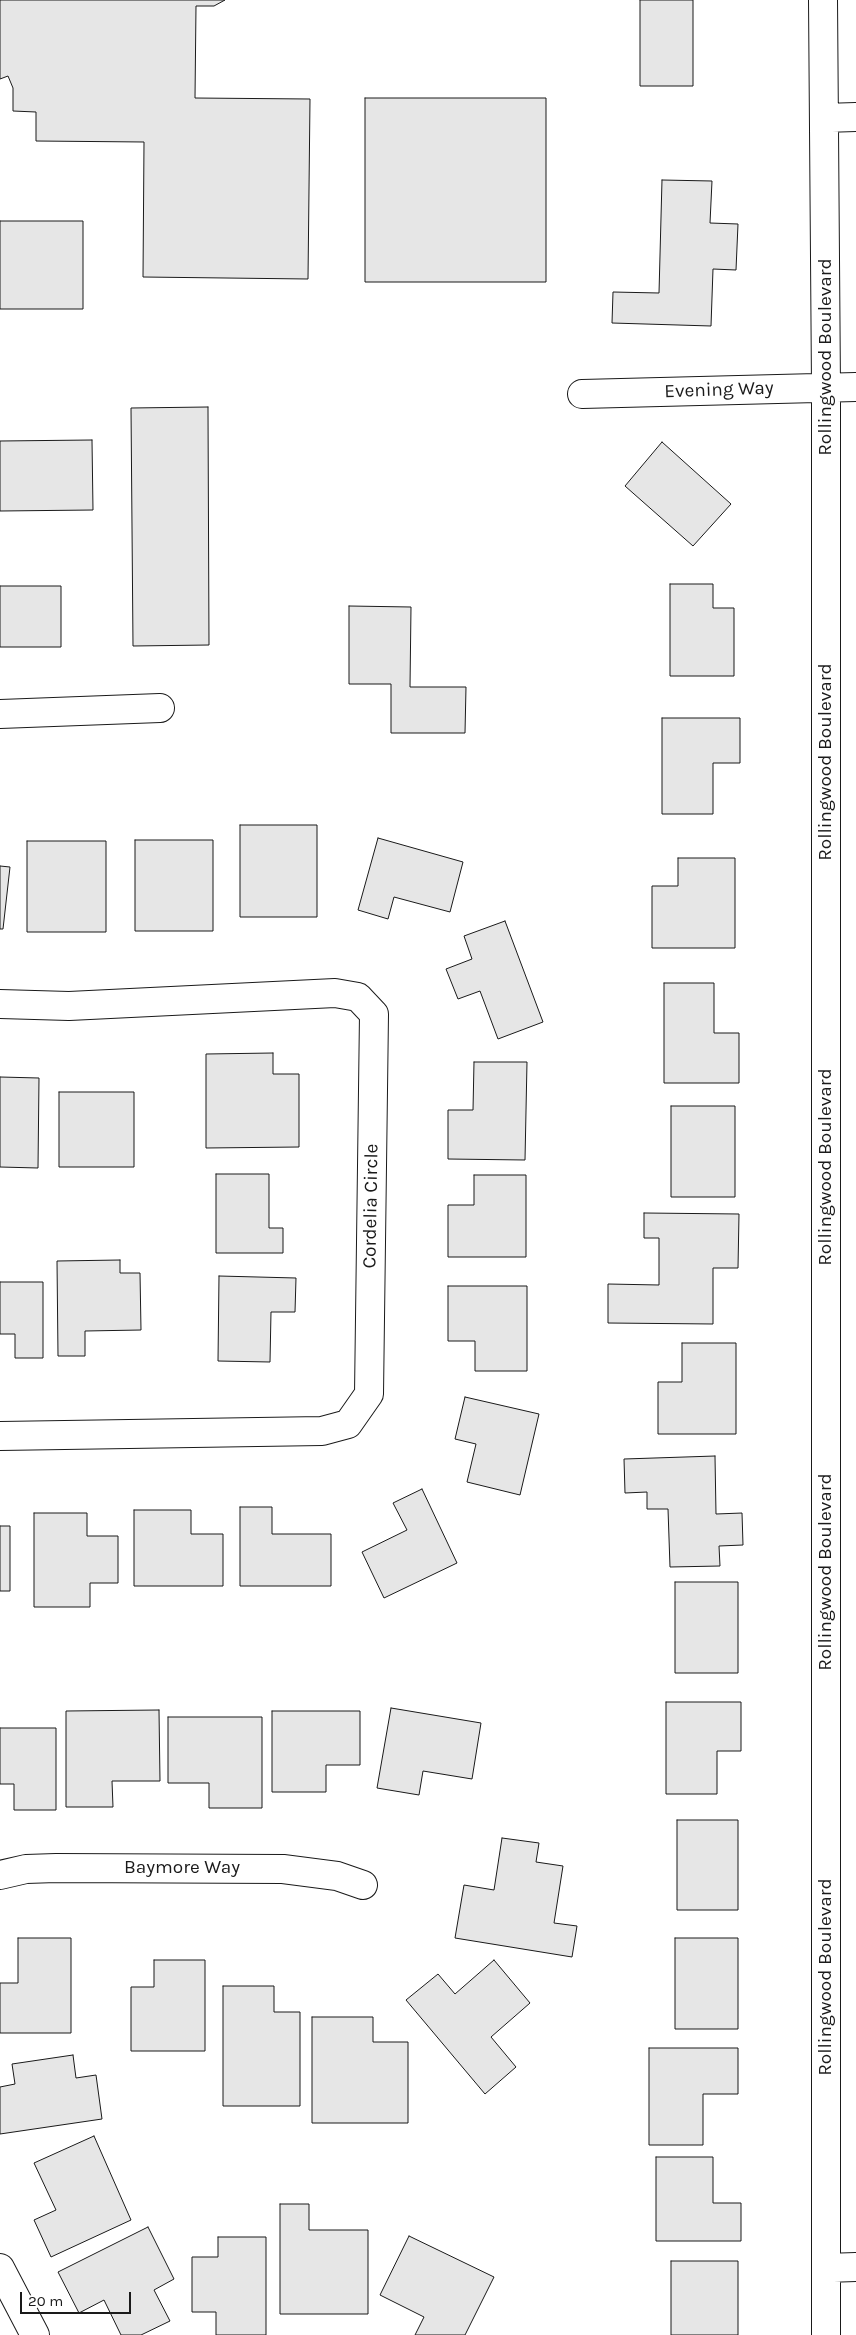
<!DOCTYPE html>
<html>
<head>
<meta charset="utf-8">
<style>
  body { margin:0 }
  #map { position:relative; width:856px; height:2335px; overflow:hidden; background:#fff; font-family:Karla,sans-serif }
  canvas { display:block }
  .scale { position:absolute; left:20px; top:2292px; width:111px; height:22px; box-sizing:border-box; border:2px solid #1a1a1a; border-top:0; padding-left:6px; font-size:15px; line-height:18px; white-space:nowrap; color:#1a1a1a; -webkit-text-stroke:4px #fff; paint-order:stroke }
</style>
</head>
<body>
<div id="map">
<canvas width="856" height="2335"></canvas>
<div class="scale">20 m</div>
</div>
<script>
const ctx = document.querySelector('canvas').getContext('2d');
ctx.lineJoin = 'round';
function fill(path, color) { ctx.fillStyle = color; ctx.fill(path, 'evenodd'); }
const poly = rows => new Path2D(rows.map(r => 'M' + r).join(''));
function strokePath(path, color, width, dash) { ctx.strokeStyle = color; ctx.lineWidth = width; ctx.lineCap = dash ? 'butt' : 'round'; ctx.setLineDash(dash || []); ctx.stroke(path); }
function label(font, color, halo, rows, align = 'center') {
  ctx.font = font + ' Karla,sans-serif'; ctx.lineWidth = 4; ctx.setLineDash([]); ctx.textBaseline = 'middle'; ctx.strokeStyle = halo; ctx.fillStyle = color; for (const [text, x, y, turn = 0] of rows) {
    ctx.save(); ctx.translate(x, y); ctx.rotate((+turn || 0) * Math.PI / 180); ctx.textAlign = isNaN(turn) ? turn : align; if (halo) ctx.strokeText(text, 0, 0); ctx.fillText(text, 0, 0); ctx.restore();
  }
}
const building = poly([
  [0,0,225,0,214,6,196,6,195,98,310,99,308,279,143,277,144,142,36,141,36,112,13,111,13,88,8,76,0,79,0,0],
  [640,0,693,0,693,86,640,86,640,0],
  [365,98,546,98,546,282,365,282,365,98],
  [662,180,712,181,710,223,738,224,736,270,713,269,711,326,612,323,613,292,659,293,662,180],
  [0,221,83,221,83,309,0,309,0,221],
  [208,407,209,645,133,646,131,408,208,407],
  [92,440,93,510,0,511,0,441,92,440],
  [662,442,731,504,693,546,625,486,662,442],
  [670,584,713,584,713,608,734,608,734,676,670,676,670,584],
  [0,586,61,586,61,647,0,647,0,586],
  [349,606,411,607,410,687,466,687,465,733,391,733,391,684,349,684,349,606],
  [662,718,740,718,740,763,713,763,713,814,662,814,662,718],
  [240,825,317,825,317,917,240,917,240,825],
  [378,838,463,862,450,912,394,897,388,919,358,910,378,838],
  [135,840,213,840,213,931,135,931,135,840],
  [27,841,106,841,106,932,27,932,27,841],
  [678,858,735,858,735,948,652,948,652,886,678,886,678,858],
  [0,866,10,867,3,929,0,929,0,866],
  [505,921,543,1022,498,1039,480,991,458,999,446,969,472,959,464,936,505,921],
  [664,983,714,983,714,1033,739,1033,739,1083,664,1083,664,983],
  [273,1053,273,1074,299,1074,299,1147,206,1148,206,1054,273,1053],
  [474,1062,527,1062,525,1160,448,1159,448,1110,473,1110,474,1062],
  [0,1077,39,1078,38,1168,0,1167,0,1077],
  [59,1092,134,1092,134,1167,59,1167,59,1092],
  [671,1106,735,1106,735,1197,671,1197,671,1106],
  [216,1174,269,1174,269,1228,283,1228,283,1253,216,1253,216,1174],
  [474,1175,526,1175,526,1257,448,1257,448,1205,474,1205,474,1175],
  [644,1213,739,1214,738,1268,713,1268,713,1324,608,1323,608,1284,659,1285,659,1238,644,1238,644,1213],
  [120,1260,120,1273,140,1273,141,1330,85,1331,85,1356,58,1356,57,1261,120,1260],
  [219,1276,296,1278,295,1312,271,1312,270,1362,218,1361,219,1276],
  [0,1282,43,1282,43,1358,15,1358,15,1334,0,1334,0,1282],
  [448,1286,527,1286,527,1371,475,1371,475,1341,448,1341,448,1286],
  [682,1343,736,1343,736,1434,658,1434,658,1382,682,1382,682,1343],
  [465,1397,539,1414,520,1495,467,1482,476,1444,455,1439,465,1397],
  [715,1456,716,1514,742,1513,743,1545,719,1546,720,1566,670,1567,668,1509,647,1509,647,1492,625,1493,624,1459,715,1456],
  [422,1489,457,1563,384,1598,362,1552,407,1530,393,1503,422,1489],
  [240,1507,272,1507,272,1534,331,1534,331,1586,240,1586,240,1507],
  [134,1510,191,1510,191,1534,223,1534,223,1586,134,1586,134,1510],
  [34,1513,87,1513,87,1536,118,1536,118,1583,90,1583,90,1607,34,1607,34,1513],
  [0,1526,10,1526,10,1591,0,1591,0,1526],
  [675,1582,738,1582,738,1673,675,1673,675,1582],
  [666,1702,741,1702,741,1751,717,1751,717,1794,666,1794,666,1702],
  [391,1708,481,1723,472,1779,423,1771,419,1795,377,1788,391,1708],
  [159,1710,160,1781,112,1781,113,1807,66,1807,66,1711,159,1710],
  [272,1711,360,1711,360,1765,326,1765,326,1792,272,1792,272,1711],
  [168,1717,262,1717,262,1808,209,1808,209,1783,168,1783,168,1717],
  [0,1728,56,1728,56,1810,14,1810,14,1784,0,1784,0,1728],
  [677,1820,738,1820,738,1910,677,1910,677,1820],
  [502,1838,539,1843,536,1862,563,1866,554,1923,577,1926,572,1957,455,1938,464,1885,494,1890,502,1838],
  [18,1938,71,1938,71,2033,0,2033,0,1983,18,1983,18,1938],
  [675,1938,738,1938,738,2029,675,2029,675,1938],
  [154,1960,205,1960,205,2051,131,2051,131,1987,154,1987,154,1960],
  [494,1960,530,2003,491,2037,516,2067,485,2094,406,2000,438,1974,455,1994,494,1960],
  [223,1986,274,1986,274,2012,300,2012,300,2106,223,2106,223,1986],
  [312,2017,373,2017,373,2042,408,2042,408,2123,312,2123,312,2017],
  [649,2048,738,2048,738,2094,703,2094,703,2145,649,2145,649,2048],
  [73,2055,76,2078,96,2075,102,2119,0,2134,0,2087,15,2084,12,2064,73,2055],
  [94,2136,131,2220,51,2257,34,2220,56,2210,34,2163,94,2136],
  [656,2157,713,2157,713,2203,741,2203,741,2241,656,2241,656,2157],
  [280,2204,309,2204,309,2230,368,2230,368,2314,280,2314,280,2204],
  [148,2227,174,2279,154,2290,170,2321,141,2335,121,2335,104,2300,79,2313,58,2272,148,2227],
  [409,2236,494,2277,465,2335,415,2335,424,2317,380,2295,409,2236],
  [218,2237,266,2237,266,2335,216,2335,216,2312,192,2312,192,2257,218,2257,218,2237],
  [671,2261,738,2261,738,2335,671,2335,671,2261]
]);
fill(building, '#e6e6e6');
strokePath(building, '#1a1a1a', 1);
const minor = poly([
  [823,0,826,387,826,2335],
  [824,118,856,117],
  [582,394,856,387],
  [0,714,160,708],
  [0,1004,69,1006,335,993,358,997,374,1014,369,1394,348,1424,322,1431,0,1436],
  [0,1875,26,1869,56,1868,283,1869,337,1876,363,1885],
  [0,2268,35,2335],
  [826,2268,856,2267]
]);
strokePath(minor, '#1a1a1a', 30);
strokePath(minor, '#fff', 28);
label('19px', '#1a1a1a', '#fff', [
  ["Rollingwood Boulevard",826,357,-90],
  ["Evening Way",719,390,-2],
  ["Rollingwood Boulevard",826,762,-90],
  ["Rollingwood Boulevard",826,1167,-90],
  ["Cordelia Circle",371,1206,-89],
  ["Rollingwood Boulevard",826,1572,-90],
  ["Baymore Way",182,1868],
  ["Rollingwood Boulevard",826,1977,-90]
]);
</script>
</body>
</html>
